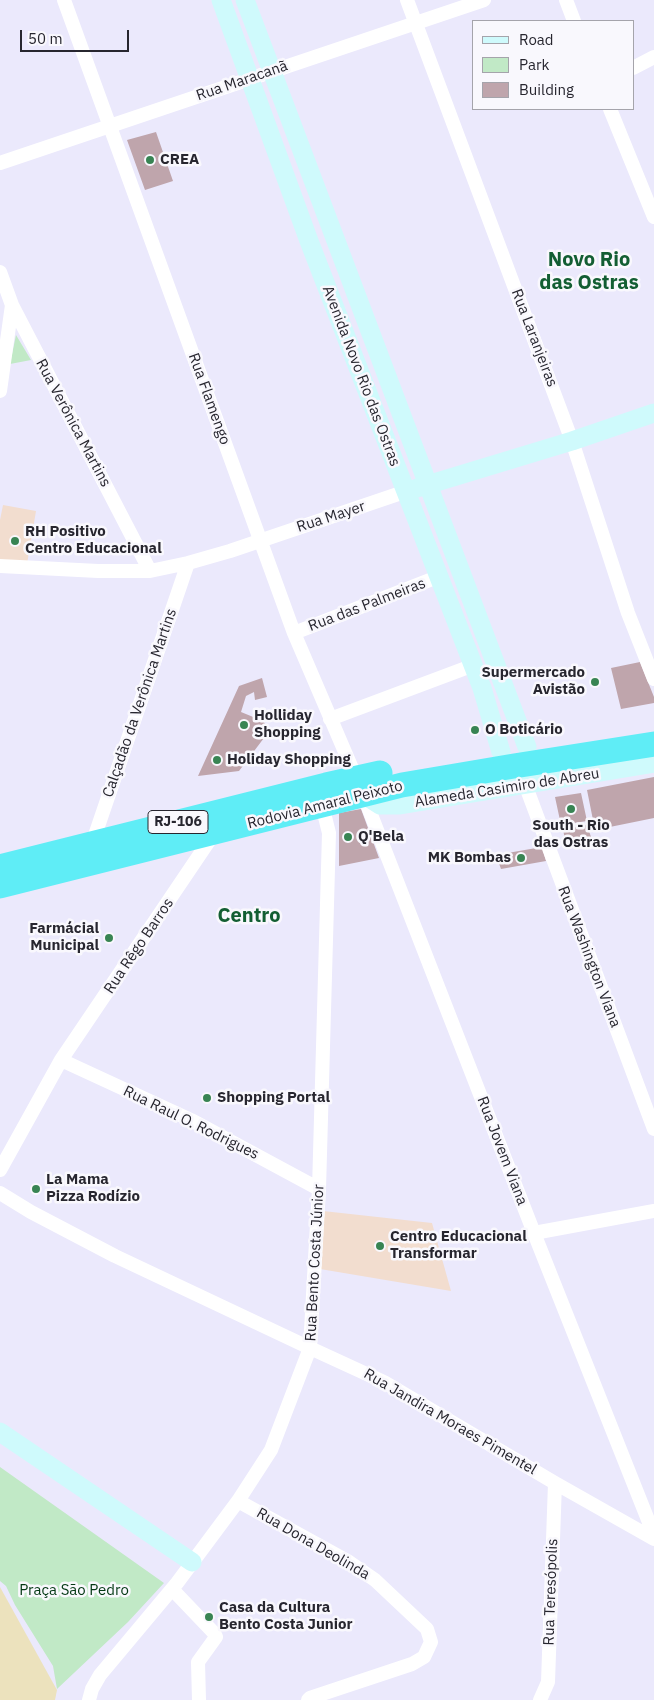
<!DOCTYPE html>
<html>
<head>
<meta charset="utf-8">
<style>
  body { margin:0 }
  #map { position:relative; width:654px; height:1700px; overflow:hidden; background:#ebe9fc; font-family:"IBM Plex Sans",sans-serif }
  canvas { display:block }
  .legend { position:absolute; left:472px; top:20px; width:162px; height:90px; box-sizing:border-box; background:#f9f8fd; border:1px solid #a5a4ab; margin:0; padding:6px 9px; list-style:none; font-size:15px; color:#27262f }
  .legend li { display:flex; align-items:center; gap:10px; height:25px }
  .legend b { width:25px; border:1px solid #a5a4ab }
  .scale { position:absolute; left:20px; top:30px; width:109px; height:22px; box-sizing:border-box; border:2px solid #27262f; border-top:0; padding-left:6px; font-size:15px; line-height:18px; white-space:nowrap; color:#27262f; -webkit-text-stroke:4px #f9f8fd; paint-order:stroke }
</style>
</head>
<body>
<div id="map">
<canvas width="654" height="1700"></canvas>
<ul class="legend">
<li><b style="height:6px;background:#cffafc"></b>Road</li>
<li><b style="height:14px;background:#c1e9c6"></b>Park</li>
<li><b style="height:14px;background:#bfa5ac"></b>Building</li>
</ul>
<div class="scale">50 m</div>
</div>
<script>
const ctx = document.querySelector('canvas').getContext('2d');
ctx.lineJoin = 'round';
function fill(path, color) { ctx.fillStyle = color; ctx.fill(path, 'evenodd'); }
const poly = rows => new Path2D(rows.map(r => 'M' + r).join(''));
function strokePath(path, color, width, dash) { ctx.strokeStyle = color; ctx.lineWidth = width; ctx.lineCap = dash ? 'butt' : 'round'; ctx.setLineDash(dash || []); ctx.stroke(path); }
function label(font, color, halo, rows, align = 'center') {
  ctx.font = font + ' "IBM Plex Sans",sans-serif'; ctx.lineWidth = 5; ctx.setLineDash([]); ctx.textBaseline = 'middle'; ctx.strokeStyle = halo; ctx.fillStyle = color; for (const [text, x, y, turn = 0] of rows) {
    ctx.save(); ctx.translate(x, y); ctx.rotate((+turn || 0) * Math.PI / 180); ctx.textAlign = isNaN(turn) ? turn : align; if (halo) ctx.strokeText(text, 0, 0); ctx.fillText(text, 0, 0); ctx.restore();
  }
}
fill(poly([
  [3,505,36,511,27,564,0,562,0,520],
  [323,1211,432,1223,451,1291,320,1269]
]), '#f2ddcf');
fill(poly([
  [16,335,31,360,10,364],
  [0,1467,164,1583,128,1622,57,1689,53,1666,15,1605,6,1586,0,1581]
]), '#c1e9c6');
fill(poly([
  [0,1587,57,1690,55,1700,0,1700]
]), '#ece2bd');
fill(poly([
  [156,132,173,181,145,190,127,140],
  [640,662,654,697,654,703,621,709,611,668],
  [262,678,267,697,255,700,254,692,246,696,241,712,263,721,270,730,239,771,198,776,239,686],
  [654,777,654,818,595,830,587,790],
  [581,793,587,821,561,825,555,797],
  [361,809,379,858,339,866,339,813],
  [587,825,591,837,565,840,563,829],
  [542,847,546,861,501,869,496,855]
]), '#bfa5ac');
strokePath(poly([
  [64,0,294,633,363,794,534,1233,654,1535],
  [407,0,572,441,628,613,654,679],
  [566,0,574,21],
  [633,68,654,57],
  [610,109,654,217],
  [0,163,484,0],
  [0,272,12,305,150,571],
  [0,391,12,305],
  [0,566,98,571,150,571,188,563,230,551,407,491],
  [294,633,440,576],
  [330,719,474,665],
  [525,784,654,1129],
  [92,844,188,563],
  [61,1060,191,1120,319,1189],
  [0,1170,61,1060,215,832],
  [0,1193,31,1212,115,1256,310,1348,384,1382,555,1483,654,1539],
  [534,1233,654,1211],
  [238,1501,349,1562,375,1580,427,1629,431,1642,424,1657,412,1664,310,1698,308,1700],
  [172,1589,214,1633,216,1637,198,1662,199,1700],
  [89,1700,92,1689,100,1675,177,1583,238,1501,271,1450,310,1348,319,1189,329,833,325,817,316,802],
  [540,1700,548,1682,555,1483]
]), '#fff', 14);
strokePath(poly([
  [221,0,309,241,482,688,501,752],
  [245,0,527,747],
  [417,488,572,441,654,413],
  [363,794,380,805,400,805,654,763],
  [0,1432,192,1562]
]), '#cffafc', 19);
strokePath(poly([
  [0,867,326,785,380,773],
  [0,886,402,785,514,766,654,744]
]), '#5fedf6', 25);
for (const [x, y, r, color] of [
  [150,160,5,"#388453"],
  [15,541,5,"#388453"],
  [595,682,5,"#388453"],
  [244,725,5,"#388453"],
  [475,730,5,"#388453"],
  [217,760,5,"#388453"],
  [571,809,5,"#388453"],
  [348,837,5,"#388453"],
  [521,858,5,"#388453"],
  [109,938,5,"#388453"],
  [207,1098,5,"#388453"],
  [36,1189,5,"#388453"],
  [380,1246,5,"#388453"],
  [209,1617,5,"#388453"]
]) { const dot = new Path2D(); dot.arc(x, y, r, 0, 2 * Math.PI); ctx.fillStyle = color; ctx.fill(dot); strokePath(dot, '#f9f8fd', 2); }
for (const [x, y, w] of [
  [178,822,60]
]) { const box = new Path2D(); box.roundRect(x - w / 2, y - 11.5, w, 23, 4); ctx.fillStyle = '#f9f8fd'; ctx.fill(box); strokePath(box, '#27262f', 1); }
label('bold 14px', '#27262f', null, [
  ["RJ-106",178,822]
]);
label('15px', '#27262f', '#f9f8fd', [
  ["Rua Maracanã",242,81,-19],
  ["Rua Laranjeiras",534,338,69],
  ["Avenida Novo Rio das Ostras",361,376,69],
  ["Rua Flamengo",209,399,70],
  ["Rua Verônica Martins",73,423,62],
  ["Rua Mayer",331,517,-18],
  ["Rua das Palmeiras",367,605,-21],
  ["Calçadão da Verônica Martins",140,703,-71],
  ["Alameda Casimiro de Abreu",507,788,-9],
  ["Rodovia Amaral Peixoto",325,805,-14],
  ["Rua Rêgo Barros",139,946,-56],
  ["Rua Washington Viana",589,957,69],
  ["Rua Raul O. Rodrigues",191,1123,26],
  ["Rua Jovem Viana",502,1151,69],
  ["Rua Bento Costa Júnior",315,1263,-87],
  ["Rua Jandira Moraes Pimentel",450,1422,30],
  ["Rua Dona Deolinda",313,1544,30],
  ["Rua Teresópolis",551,1592,-88]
]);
label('bold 15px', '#27262f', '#f9f8fd', [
  ["CREA",160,160],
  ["RH Positivo",25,532],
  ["Centro Educacional",25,549],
  ["Supermercado",585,673,"right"],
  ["Avistão",585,690,"right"],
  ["Holliday",254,716],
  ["Shopping",254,733],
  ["O Boticário",485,730],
  ["Holiday Shopping",227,760],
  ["South - Rio",571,826,"center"],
  ["das Ostras",571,843,"center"],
  ["Q'Bela",358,837],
  ["MK Bombas",511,858,"right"],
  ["Farmácial",99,929,"right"],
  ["Municipal",99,946,"right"],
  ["Shopping Portal",217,1098],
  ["La Mama",46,1180],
  ["Pizza Rodízio",46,1197],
  ["Centro Educacional",390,1237],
  ["Transformar",390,1254],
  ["Casa da Cultura",219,1608],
  ["Bento Costa Junior",219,1625]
], 'left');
label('15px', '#043914', '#f9f8fd', [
  ["Praça São Pedro",74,1591]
]);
label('bold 20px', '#135e33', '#f9f8fd', [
  ["Novo Rio",589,260],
  ["das Ostras",589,283],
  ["Centro",249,916]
]);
</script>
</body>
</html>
